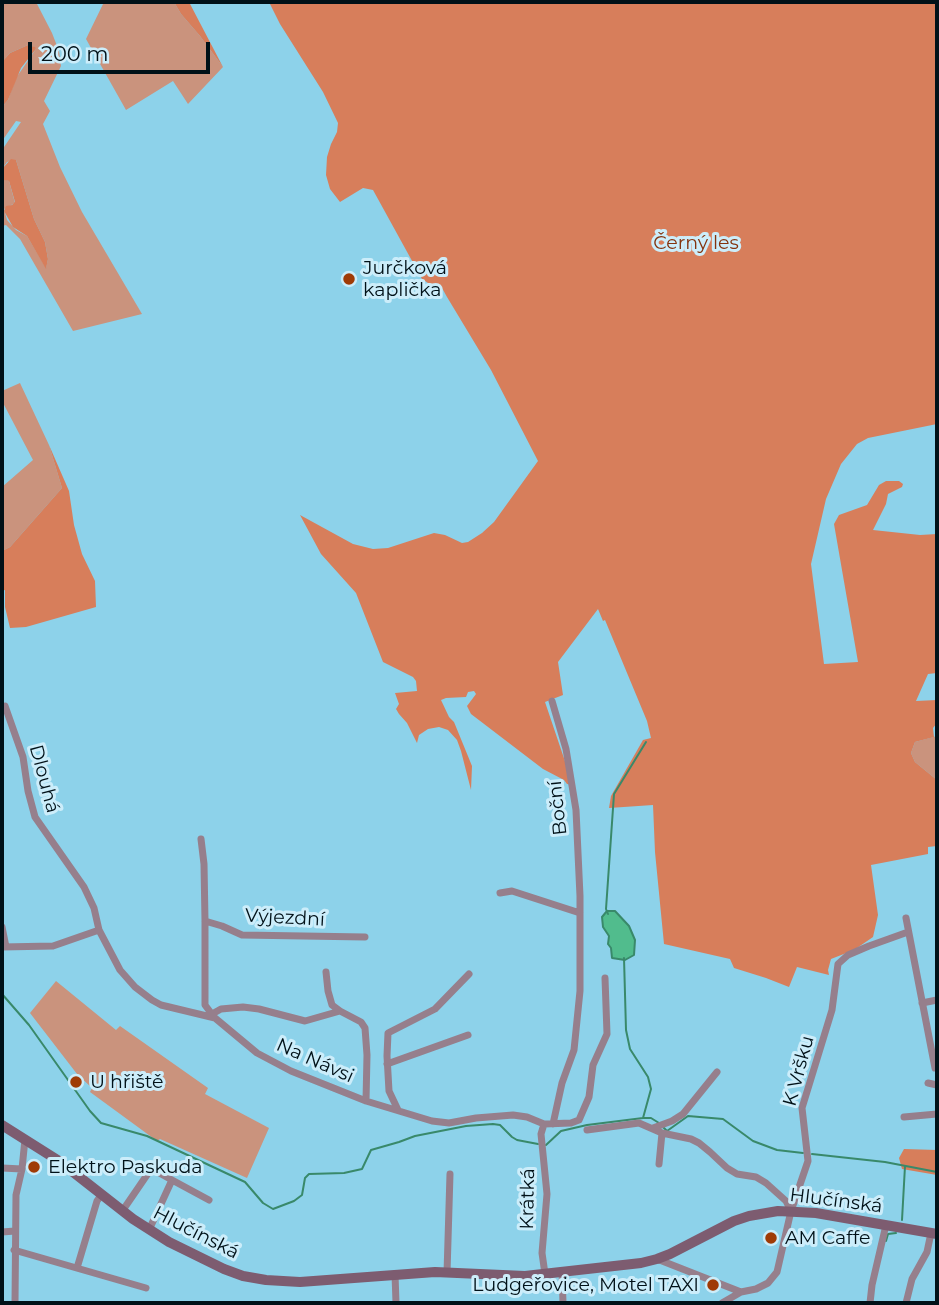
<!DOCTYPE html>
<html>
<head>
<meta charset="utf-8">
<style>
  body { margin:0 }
  #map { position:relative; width:939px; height:1305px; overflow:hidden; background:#8dd2ea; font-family:Montserrat,sans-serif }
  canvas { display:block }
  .frame { position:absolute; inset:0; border:4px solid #001118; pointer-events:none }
  .scale { position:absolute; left:28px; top:42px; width:182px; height:32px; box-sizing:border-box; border:4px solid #001118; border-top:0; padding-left:9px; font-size:21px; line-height:24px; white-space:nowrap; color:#001118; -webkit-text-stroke:5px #ccedfa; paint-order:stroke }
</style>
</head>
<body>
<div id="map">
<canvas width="939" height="1305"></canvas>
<div class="frame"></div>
<div class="scale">200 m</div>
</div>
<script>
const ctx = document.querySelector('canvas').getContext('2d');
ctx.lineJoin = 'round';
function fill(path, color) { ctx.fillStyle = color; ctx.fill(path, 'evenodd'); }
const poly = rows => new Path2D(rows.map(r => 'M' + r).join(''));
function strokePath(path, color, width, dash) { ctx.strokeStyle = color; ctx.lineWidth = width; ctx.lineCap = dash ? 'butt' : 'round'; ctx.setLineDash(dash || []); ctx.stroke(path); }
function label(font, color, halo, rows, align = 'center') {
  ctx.font = font + ' Montserrat,sans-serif'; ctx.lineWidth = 6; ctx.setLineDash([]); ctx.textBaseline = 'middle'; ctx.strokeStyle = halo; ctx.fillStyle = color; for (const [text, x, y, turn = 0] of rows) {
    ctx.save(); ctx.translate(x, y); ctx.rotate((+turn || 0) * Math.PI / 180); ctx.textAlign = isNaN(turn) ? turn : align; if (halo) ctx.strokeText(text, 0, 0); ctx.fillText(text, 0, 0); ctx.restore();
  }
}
fill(poly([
  [2,2,36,2,52,33,59,51,61,66,44,101,50,111,43,124,60,167,82,212,142,314,73,331,20,239,6,225,2,226,2,181,4,179,9,181,15,203,4,209,7,220,16,230,27,236,46,268,48,259,45,242,34,219,16,160,7,162,2,169,2,150,21,122,16,121,2,141,2,107,8,100,16,78,36,49,34,47,28,45,10,53,2,62],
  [104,2,174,2,181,14,200,36,223,67,188,104,173,81,126,110,86,39],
  [20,383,49,445,62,488,10,547,2,551,2,487,33,460,2,401,2,391],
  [937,736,937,780,915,762,911,753,915,742],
  [56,981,116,1030,120,1026,208,1088,205,1094,269,1128,247,1178,160,1139,157,1141,90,1092,92,1088,77,1074,30,1013]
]), '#ca937d');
fill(poly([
  [174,2,189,2,223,67,200,36,181,14],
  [269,2,937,2,937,424,868,438,857,444,841,464,826,499,811,564,824,664,858,662,834,524,839,515,867,505,879,485,886,481,899,481,903,484,902,487,888,494,886,504,873,530,920,535,937,534,937,673,928,674,916,701,937,700,937,723,933,728,934,737,915,742,911,753,915,762,937,780,937,846,928,847,928,854,871,865,878,915,873,937,854,950,831,959,828,970,829,975,797,967,789,987,766,978,734,968,730,959,664,944,655,852,653,805,609,808,611,796,643,740,651,738,647,721,605,620,603,621,598,609,558,662,563,695,545,702,573,785,567,784,564,780,543,769,471,714,467,706,476,694,474,691,468,692,466,697,446,698,441,700,449,717,454,722,472,766,471,790,461,751,457,740,448,730,439,727,428,729,419,735,417,743,407,723,399,714,396,709,399,704,395,693,417,691,416,681,413,677,383,662,356,593,321,554,300,515,353,544,373,549,388,548,434,533,445,535,462,543,468,542,482,533,494,522,538,461,491,370,447,297,442,288,431,285,422,279,373,190,363,188,340,202,330,189,326,175,327,157,331,144,337,132,338,123,323,92,280,24],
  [28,45,35,47,36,49,21,68,8,100,2,107,2,62,10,53],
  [11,159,16,160,34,219,45,242,48,259,46,269,27,236,13,227,4,211,6,206,12,205,15,202,9,181,5,180,2,181,2,169],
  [49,445,69,491,74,525,82,554,95,581,96,607,26,627,10,628,5,607,5,590,2,591,2,551,10,547,62,488],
  [904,1149,937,1150,937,1175,902,1169,899,1158]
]), '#d77e5b');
const water = poly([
  [607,911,615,911,629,926,635,940,634,955,625,960,612,958,611,948,608,944,609,936,603,927,602,917,607,911]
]);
fill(water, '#51bc8d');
strokePath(water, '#39896a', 2);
strokePath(poly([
  [608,914,606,909,614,794,646,742],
  [624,958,626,1030,630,1049,648,1077,651,1089,643,1118],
  [2,994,29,1025,90,1111,101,1123,147,1136,245,1182,263,1203,273,1209,294,1201,302,1195,305,1178,309,1174,344,1173,362,1169,371,1150,399,1142,415,1136,466,1126,493,1124,500,1125,512,1137,517,1140,538,1144],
  [663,1127,667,1131,688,1116,723,1119,753,1141,777,1150,803,1153],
  [546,1145,561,1131,587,1125,643,1118,651,1118,659,1123],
  [812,1154,885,1162,937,1172],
  [902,1220,905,1166],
  [886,1241,888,1234,896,1233]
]), '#39896a', 2);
strokePath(poly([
  [552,701,566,749,576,810,580,896,580,991,574,1050,562,1083,553,1124],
  [5,706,23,757,28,791,35,817,84,887,94,908,99,930,120,970,135,987,152,1000,161,1005,215,1018,257,1053,291,1071,366,1101,432,1121,449,1123,476,1118,513,1115,527,1117,544,1124,571,1123,579,1120,589,1097,593,1065,607,1034,605,978],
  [201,839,204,864,205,921,205,1005,214,1017],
  [500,893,512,891,580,913],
  [906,918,935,1068],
  [205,921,222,926,242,935,365,937],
  [2,927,6,947],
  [2,947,53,946,99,930],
  [326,972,328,991,332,1005,340,1011,361,1022,365,1028,367,1055,366,1101],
  [922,1003,937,1000],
  [212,1014,221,1009,243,1007,259,1009,305,1021,340,1011],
  [387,1064,468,1035],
  [928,1083,937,1085],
  [398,1110,389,1091,387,1056,388,1033,435,1009,469,974],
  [904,1117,937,1114],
  [544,1124,541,1134,547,1194,542,1253,545,1274],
  [653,1128,672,1121,683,1114,717,1072],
  [587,1130,639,1123,662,1133,691,1139,699,1143,710,1152,727,1168,737,1174,756,1177,766,1183,786,1201,791,1211],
  [659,1164,662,1133],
  [2,1168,22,1169],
  [123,1210,149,1172,154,1170,172,1180],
  [149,1230,172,1180,209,1200],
  [2,1232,15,1231],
  [14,1250,146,1288],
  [657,1259,741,1292],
  [77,1268,97,1201,102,1194],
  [562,1272,563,1303],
  [447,1273,450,1174],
  [395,1274,396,1303],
  [15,1303,16,1195,22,1169,25,1139],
  [722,1303,741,1292,756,1289,768,1283,777,1272,791,1211,808,1161,802,1108,832,1010,838,964,848,955,869,946,908,932],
  [870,1303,872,1285,886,1225],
  [906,1303,912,1279,927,1252,931,1233]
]), '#967f8c', 7);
strokePath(poly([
  [2,1125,59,1161,133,1219,169,1242,224,1269,243,1276,266,1280,300,1282,435,1272,525,1276,641,1263,657,1259,670,1254,734,1221,749,1216,778,1211,816,1213,937,1234]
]), '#7d5c70', 10);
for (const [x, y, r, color] of [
  [349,279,7,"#9f3b06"],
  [76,1082,7,"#9f3b06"],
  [34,1167,7,"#9f3b06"],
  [771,1238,7,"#9f3b06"],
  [713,1285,7,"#9f3b06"]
]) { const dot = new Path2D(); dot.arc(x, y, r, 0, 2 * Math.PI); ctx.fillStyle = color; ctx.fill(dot); strokePath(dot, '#ccedfa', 2.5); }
label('19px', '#84330d', '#ccedfa', [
  ["Černý les",696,243]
]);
label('19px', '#001118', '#ccedfa', [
  ["Jurčková",363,268],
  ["kaplička",363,290],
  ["U hřiště",90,1082],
  ["Elektro Paskuda",48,1167],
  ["AM Caffe",785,1238],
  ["Ludgeřovice, Motel TAXI",699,1285,"right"]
], 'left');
label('19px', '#001118', '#ccedfa', [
  ["Dlouhá",44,779,75],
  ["Boční",558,808,-96],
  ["Výjezdní",285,918,3],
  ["Na Návsi",315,1061,24],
  ["K Vršku",799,1071,-75],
  ["Krátká",528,1199,-89],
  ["Hlučínská",836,1201,7],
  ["Hlučínská",196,1233,27]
]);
</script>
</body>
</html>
